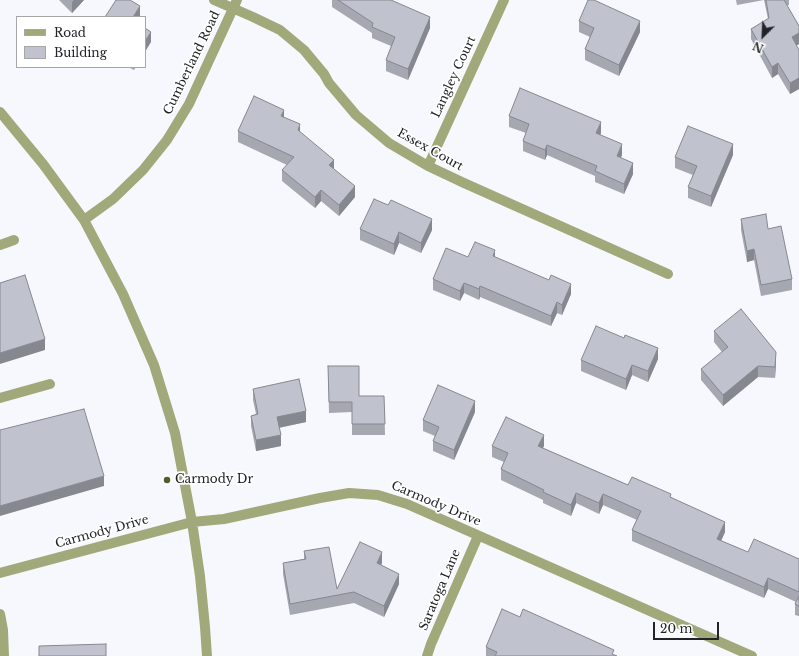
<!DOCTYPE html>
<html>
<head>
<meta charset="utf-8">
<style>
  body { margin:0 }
  #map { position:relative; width:799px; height:656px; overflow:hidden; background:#f7f8fd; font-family:"Libre Baskerville",serif }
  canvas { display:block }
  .legend { position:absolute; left:16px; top:16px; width:130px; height:52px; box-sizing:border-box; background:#fff; border:1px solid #a7a7a9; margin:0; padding:5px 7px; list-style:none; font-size:12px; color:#222328 }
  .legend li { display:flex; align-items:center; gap:8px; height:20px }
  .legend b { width:20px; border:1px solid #a7a7a9 }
  .north { position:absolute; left:743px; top:16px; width:40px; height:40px; -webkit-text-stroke:3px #fff; paint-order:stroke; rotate:204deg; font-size:11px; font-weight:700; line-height:16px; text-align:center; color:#222328 }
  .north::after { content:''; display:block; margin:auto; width:14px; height:18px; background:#222328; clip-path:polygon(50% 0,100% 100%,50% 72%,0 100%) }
  .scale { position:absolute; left:653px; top:622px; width:66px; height:18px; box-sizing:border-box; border:2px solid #222328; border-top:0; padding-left:5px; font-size:12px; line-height:14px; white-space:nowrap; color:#222328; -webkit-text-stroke:3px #fff; paint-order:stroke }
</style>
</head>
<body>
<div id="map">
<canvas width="799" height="656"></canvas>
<ul class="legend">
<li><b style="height:5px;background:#a1a97a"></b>Road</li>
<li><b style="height:11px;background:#c0c2ce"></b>Building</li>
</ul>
<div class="north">N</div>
<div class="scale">20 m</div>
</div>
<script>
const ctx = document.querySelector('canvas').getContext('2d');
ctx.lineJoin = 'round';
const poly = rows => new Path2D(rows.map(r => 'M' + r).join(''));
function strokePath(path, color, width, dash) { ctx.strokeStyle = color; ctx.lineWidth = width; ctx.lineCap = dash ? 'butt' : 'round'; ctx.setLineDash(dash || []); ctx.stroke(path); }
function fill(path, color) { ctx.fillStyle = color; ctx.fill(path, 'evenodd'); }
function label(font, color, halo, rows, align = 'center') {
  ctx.font = font + ' "Libre Baskerville",serif'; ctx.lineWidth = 3.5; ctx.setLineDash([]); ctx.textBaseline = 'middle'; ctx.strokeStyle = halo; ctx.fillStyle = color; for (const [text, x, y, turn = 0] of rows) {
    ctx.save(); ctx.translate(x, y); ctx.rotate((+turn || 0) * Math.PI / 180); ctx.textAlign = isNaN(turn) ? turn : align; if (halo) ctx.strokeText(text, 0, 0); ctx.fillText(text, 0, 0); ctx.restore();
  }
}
strokePath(poly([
  [214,0,253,17,280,30,304,50,324,74,329,83,356,115,389,143,428,166,464,183,668,274],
  [0,112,43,164,84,220,123,294,154,365,175,433,192,522,200,576,205,627,207,656],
  [428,166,504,0],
  [84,220,113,199,143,170,167,140,189,104,237,0],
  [0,245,14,240],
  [0,398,50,384],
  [0,573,192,522,224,519,320,498,349,493,378,495,407,504,752,656],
  [0,614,3,630,4,656],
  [427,656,431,644,478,536]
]), '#a1a97a', 10);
fill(poly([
  [59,0,84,0,72,13],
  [332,0,391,0,430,28,408,80,386,71,386,60,391,46,372,38,372,33,332,7],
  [736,0,789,0,789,5,787,5,799,26,799,44,796,46,799,50,799,89,790,94,778,74,772,78,751,39,751,29,768,19,764,0,737,5],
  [579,21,640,32,619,76,585,60,585,49,590,37,579,32],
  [128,67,136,67,134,70],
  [509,116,601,133,600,135,622,155,620,158,633,174,624,194,595,182,595,176,547,155,545,160,523,151,523,141,526,133,509,127],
  [284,117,300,132,334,169,355,197,339,216,321,201,315,208,282,181,282,170,287,165,238,142,238,131],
  [733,155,711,207,688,198,688,187,693,175,675,168,675,157],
  [741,219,768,229,792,279,792,290,761,296,754,260,747,262,741,230],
  [360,229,432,230,421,253,399,243,394,255,360,240],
  [468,257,495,257,571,294,562,315,557,313,551,326,480,297,479,300,464,293,460,301,433,290,433,279],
  [714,331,776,362,775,378,758,377,723,406,701,380,701,369,722,352,714,342],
  [658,359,648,382,632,375,626,390,581,371,581,360],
  [328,366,359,396,384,396,385,435,352,435,352,412,329,413],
  [253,389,306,422,279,428,281,446,256,451,251,426,251,416,256,414,253,400],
  [475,412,454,460,433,451,433,441,435,436,423,431,423,420],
  [492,446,544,446,543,448,628,485,671,497,725,532,721,541,748,552,799,559,799,616,795,615,795,604,796,602,768,589,764,598,632,541,632,530,637,520,603,505,599,514,576,503,571,516,543,503,543,500,501,480,501,469,504,462,492,457],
  [304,551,337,589,382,563,381,565,399,584,384,617,354,603,290,615,283,574,283,563,304,559],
  [520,617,614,655,617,656,486,656,486,647]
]), '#a5a7b1');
fill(poly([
  [74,0,84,0,72,13,72,2],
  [140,6,140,17,133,17],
  [430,17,430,28,408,80,408,69],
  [640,21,640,32,619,76,619,65],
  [151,32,151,42,145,52,145,41],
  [799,33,799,44,792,48,792,37],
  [778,63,778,74,772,78,772,67],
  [799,78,799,89,790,94,790,83],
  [284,110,284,121,281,116],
  [601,122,601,133,596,144,596,133],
  [300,124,300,135,298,130],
  [622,144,622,155,617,167,617,156],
  [733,144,733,155,711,207,711,196],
  [547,145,547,155,545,160,545,150],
  [334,160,334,171,329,165],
  [633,163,633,174,624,194,624,184],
  [355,186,355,197,339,216,339,205],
  [321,190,321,201,315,208,315,197],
  [432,219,432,230,421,253,421,243],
  [399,232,399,243,394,255,394,244],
  [754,249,754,260,747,262,747,251],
  [495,250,495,261,493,256],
  [464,283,464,293,460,301,460,291],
  [571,284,571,294,562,315,562,305],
  [480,286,480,297,479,300,479,289],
  [557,302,557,313,551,326,551,316],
  [45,339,45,350,0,364,0,353],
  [658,348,658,359,648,382,648,371],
  [776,352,776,362,775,378,775,367],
  [632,365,632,375,626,390,626,379],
  [758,366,758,377,723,406,723,395],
  [475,401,475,412,454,460,454,450],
  [306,411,306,422,277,428,277,417],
  [281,435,281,446,256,451,256,440],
  [544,435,544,446,538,456,538,446],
  [104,476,104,486,0,516,0,506],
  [576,493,576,503,571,516,571,505],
  [603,494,603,505,599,514,599,503],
  [725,522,725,532,717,550,717,539],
  [382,552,382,563,377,574,377,563],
  [399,574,399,584,384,617,384,606],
  [768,578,768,589,764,598,764,587]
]), '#868890');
const building = poly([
  [116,0,130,0,140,6,133,17,105,17,116,0],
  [338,0,391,0,430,17,408,69,386,60,395,37,372,27,373,23,338,0],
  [588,0,594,0,640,21,619,65,585,49,594,28,579,21,588,0],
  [766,0,784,0,799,26,799,33,792,37,799,50,799,78,790,83,778,63,772,67,751,29,769,18,766,0],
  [145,28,151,32,145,41,145,28],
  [520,88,601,122,596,133,622,144,617,156,633,163,624,184,595,171,597,166,547,145,545,150,523,141,529,124,509,116,520,88],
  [254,96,284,110,281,116,300,124,298,130,334,160,329,165,355,186,339,205,321,190,315,197,282,170,294,157,238,131,254,96],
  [688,126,733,144,711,196,688,187,697,166,675,157,688,126],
  [374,199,388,205,391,200,432,219,421,243,399,232,394,244,360,229,374,199],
  [766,214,768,229,781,226,792,279,761,285,754,249,747,251,741,219,766,214],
  [475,242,495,250,493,256,549,280,551,275,571,284,562,305,557,302,551,316,480,286,479,289,464,283,460,291,433,279,446,248,468,257,475,242],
  [25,275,45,339,0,353,0,283,25,275],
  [741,309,776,352,775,367,758,366,723,395,701,369,728,347,714,331,741,309],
  [596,326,624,338,625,335,658,348,648,371,632,365,626,379,581,360,596,326],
  [328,366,359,366,359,396,384,396,385,424,352,424,352,402,329,402,328,366],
  [299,379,306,411,277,417,281,435,256,440,251,416,258,414,253,389,299,379],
  [438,385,475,401,454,450,433,441,439,427,423,420,438,385],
  [84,409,104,476,0,506,0,430,84,409],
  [506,417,544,435,538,446,628,485,632,477,671,494,670,497,725,522,717,539,748,552,754,539,799,559,799,592,768,578,764,587,632,530,641,511,603,494,599,503,576,493,571,505,543,492,544,490,501,469,508,453,492,446,506,417],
  [360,542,382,552,377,563,399,574,384,606,354,592,290,604,283,563,306,559,304,551,329,547,337,589,360,542],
  [799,596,799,606,795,604,799,596],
  [502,609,520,617,523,609,614,650,612,654,617,656,495,656,497,652,486,647,502,609],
  [106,644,106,656,39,656,39,646,106,644]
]);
fill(building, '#c0c2ce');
strokePath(building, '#868890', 1);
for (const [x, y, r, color] of [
  [167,480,4,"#555c2a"]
]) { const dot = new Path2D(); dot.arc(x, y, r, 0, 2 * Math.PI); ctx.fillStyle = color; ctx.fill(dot); strokePath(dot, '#fff', 1.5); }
label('12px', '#222328', '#fff', [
  ["Cumberland Road",192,63,-64],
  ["Langley Court",454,77,-65],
  ["Essex Court",430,150,29],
  ["Carmody Drive",436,504,23],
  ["Carmody Drive",102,532,-15],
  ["Saratoga Lane",440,590,-67]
]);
label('12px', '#222328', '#fff', [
  ["Carmody Dr",175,480]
], 'left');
</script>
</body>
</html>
